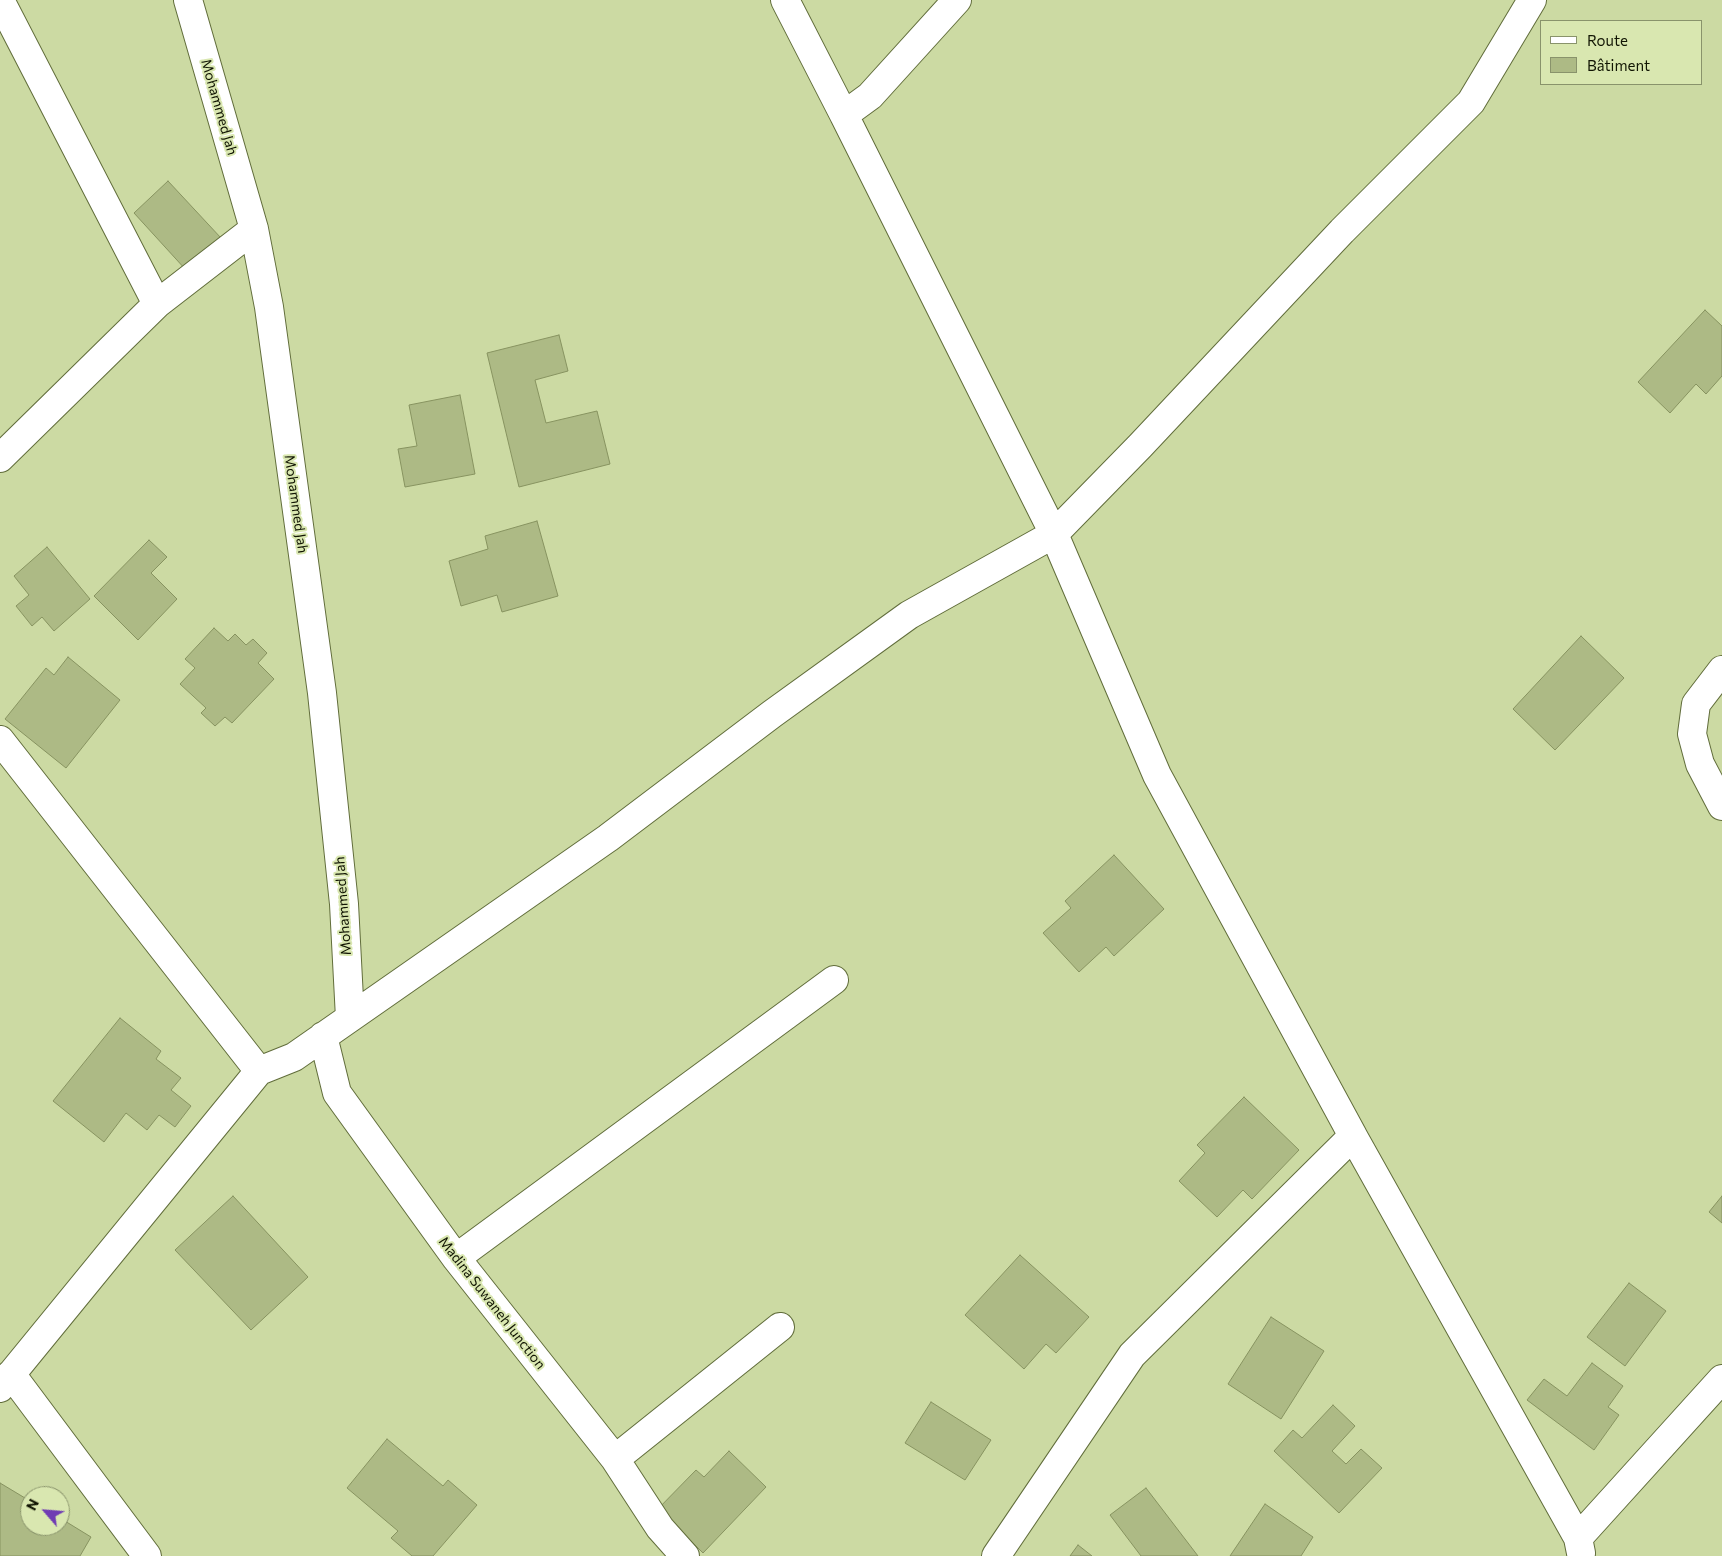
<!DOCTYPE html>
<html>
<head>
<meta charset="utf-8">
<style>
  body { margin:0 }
  #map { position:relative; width:1722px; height:1556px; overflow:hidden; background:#ccdaa3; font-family:Commissioner,sans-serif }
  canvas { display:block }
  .legend { position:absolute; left:1540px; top:20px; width:162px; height:65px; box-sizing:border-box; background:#d9e7b0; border:1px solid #89936b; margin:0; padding:6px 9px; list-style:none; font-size:15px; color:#111503 }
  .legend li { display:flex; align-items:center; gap:10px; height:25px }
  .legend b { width:25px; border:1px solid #89936b }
  .north { position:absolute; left:20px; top:1486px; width:50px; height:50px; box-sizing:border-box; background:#d9e7b0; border:1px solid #89936b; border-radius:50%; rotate:297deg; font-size:14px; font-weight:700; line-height:20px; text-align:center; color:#111503 }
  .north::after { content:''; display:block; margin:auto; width:18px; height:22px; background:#703cb3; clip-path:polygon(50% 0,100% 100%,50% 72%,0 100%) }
</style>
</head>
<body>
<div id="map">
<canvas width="1722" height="1556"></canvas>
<ul class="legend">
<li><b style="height:6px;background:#fff"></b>Route</li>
<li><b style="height:14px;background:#adba85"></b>Bâtiment</li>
</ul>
<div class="north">N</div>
</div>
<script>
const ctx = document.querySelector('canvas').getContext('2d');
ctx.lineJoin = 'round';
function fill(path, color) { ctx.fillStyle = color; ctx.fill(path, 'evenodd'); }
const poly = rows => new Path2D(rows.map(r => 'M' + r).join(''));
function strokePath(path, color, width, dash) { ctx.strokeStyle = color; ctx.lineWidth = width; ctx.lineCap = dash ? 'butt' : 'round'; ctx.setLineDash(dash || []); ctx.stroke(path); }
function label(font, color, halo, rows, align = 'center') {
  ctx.font = font + ' Commissioner,sans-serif'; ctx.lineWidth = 4; ctx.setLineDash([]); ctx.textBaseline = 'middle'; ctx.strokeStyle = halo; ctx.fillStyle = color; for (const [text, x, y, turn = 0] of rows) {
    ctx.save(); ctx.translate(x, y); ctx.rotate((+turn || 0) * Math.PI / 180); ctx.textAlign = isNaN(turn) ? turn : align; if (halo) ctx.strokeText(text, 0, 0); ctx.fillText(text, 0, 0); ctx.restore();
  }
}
const building = poly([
  [168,181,221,238,186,270,134,213,168,181],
  [1705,310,1722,326,1722,376,1706,394,1696,384,1670,413,1638,382,1705,310],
  [559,335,568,371,535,380,546,423,597,411,610,464,519,487,487,353,559,335],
  [460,395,475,474,405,487,398,449,417,446,409,405,460,395],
  [537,521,558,596,502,612,497,595,461,606,449,561,488,549,485,536,537,521],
  [149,540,167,557,151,573,177,599,138,640,94,596,149,540],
  [47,547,90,599,54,631,42,617,32,626,16,606,29,595,14,576,47,547],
  [214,628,228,641,235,634,246,645,253,639,267,653,258,663,274,679,232,723,225,717,215,726,201,713,206,708,180,684,195,668,185,659,214,628],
  [1581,636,1624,678,1555,750,1513,709,1581,636],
  [68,657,120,700,66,768,5,719,46,668,54,675,68,657],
  [1114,855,1164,909,1114,956,1106,947,1079,972,1043,933,1071,908,1065,901,1114,855],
  [120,1018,161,1051,156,1059,181,1078,171,1090,191,1106,175,1127,159,1115,147,1130,126,1113,104,1142,53,1101,120,1018],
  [1244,1097,1299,1150,1252,1199,1243,1190,1217,1217,1179,1181,1205,1153,1197,1145,1244,1097],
  [233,1196,308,1277,251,1330,175,1250,233,1196],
  [1722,1196,1722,1223,1709,1212,1722,1196],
  [1020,1255,1089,1317,1056,1353,1046,1344,1024,1369,965,1315,1020,1255],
  [1629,1283,1666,1311,1625,1366,1587,1337,1629,1283],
  [1271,1317,1324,1351,1281,1419,1228,1384,1271,1317],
  [1592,1363,1623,1386,1608,1407,1619,1415,1594,1450,1527,1400,1544,1379,1567,1396,1592,1363],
  [931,1402,991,1440,965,1480,905,1443,931,1402],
  [1333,1405,1355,1426,1332,1451,1346,1464,1361,1449,1382,1468,1339,1513,1274,1451,1293,1430,1302,1438,1333,1405],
  [387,1439,443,1486,448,1480,477,1505,433,1556,412,1556,391,1538,398,1531,347,1488,387,1439],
  [729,1451,766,1487,703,1553,688,1538,683,1543,653,1514,696,1470,704,1477,729,1451],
  [0,1483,30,1501,30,1526,60,1526,60,1518,91,1537,80,1556,0,1556,0,1483],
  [1146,1488,1198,1556,1141,1556,1110,1515,1146,1488],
  [1265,1504,1313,1537,1301,1556,1230,1556,1265,1504],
  [1078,1545,1092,1556,1070,1556,1078,1545]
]);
fill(building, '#adba85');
strokePath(building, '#879360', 1);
const minor = poly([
  [0,0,157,304],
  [188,0,254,229,269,307,322,693,344,904,350,1018],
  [785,0,844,115,870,96,957,0],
  [844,115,1054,534,1157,775,1353,1136],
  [0,458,157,304,254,229],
  [1722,670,1696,704,1692,734,1700,764,1722,806],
  [0,740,259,1071],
  [323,1036,337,1093,456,1258,615,1459,660,1528,685,1556],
  [456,1258,834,980],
  [11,1374,147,1556],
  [0,1388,259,1071,294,1057,608,838,772,714,909,615,1054,534,1140,446,1342,231,1471,102,1532,0],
  [615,1459,780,1327],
  [1581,1553,1578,1538,1722,1379],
  [996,1556,1132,1355,1353,1136,1578,1538]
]);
strokePath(minor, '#616d3b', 30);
strokePath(minor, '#fff', 28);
label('14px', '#111503', '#d9e7b0', [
  ["Mohammed Jah",219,107,74],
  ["Mohammed Jah",296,504,82],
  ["Mohammed Jah",343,906,-94],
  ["Madina Suwaneh Junction",492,1303,52]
]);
</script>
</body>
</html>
